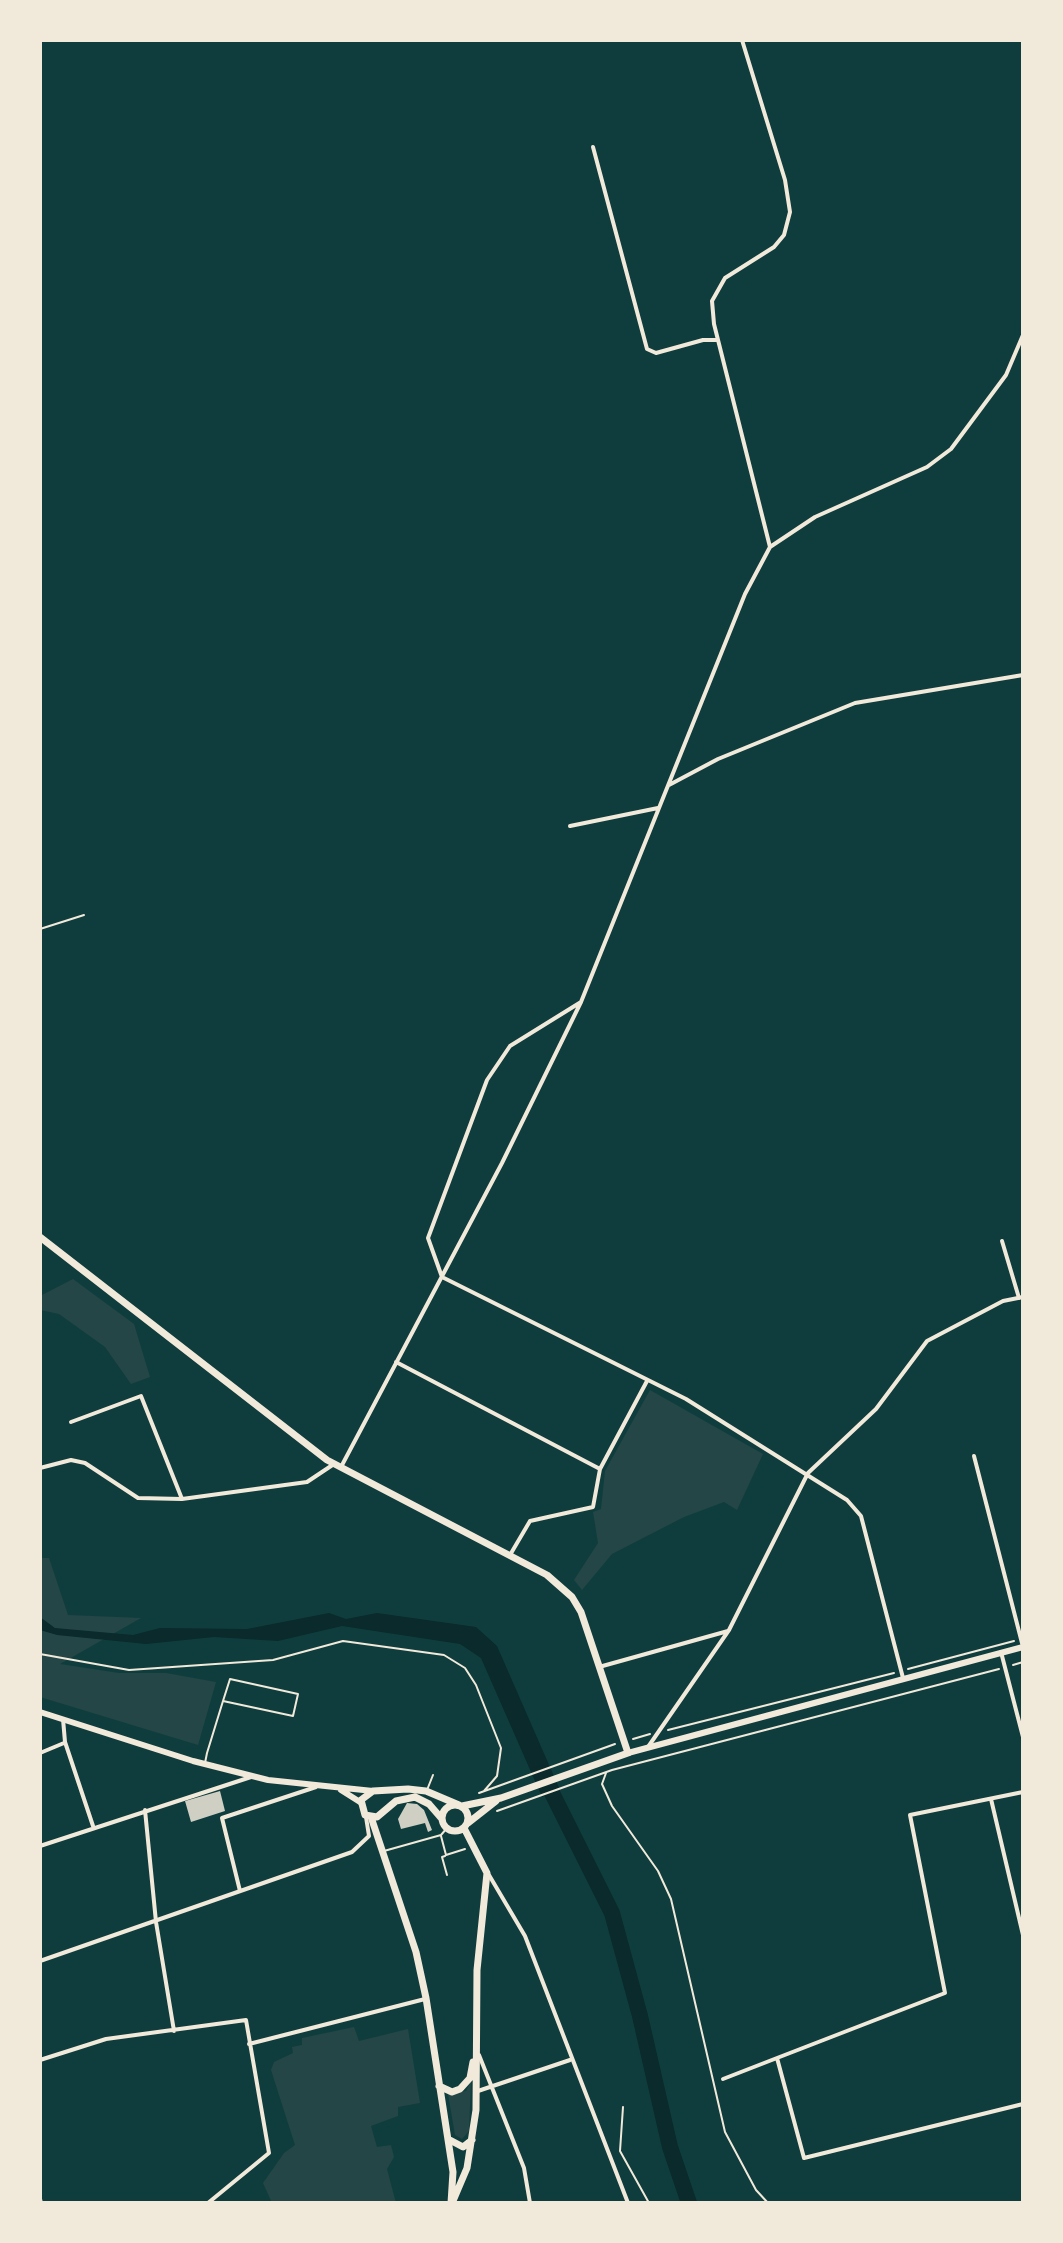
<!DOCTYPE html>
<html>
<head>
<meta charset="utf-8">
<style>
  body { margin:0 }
  #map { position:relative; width:1063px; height:2243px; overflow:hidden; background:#0f3d3e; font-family:"IBM Plex Serif",serif }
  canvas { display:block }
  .frame { position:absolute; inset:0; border:42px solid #f1e9da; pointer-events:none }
</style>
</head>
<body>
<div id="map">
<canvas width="1063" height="2243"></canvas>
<div class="frame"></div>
</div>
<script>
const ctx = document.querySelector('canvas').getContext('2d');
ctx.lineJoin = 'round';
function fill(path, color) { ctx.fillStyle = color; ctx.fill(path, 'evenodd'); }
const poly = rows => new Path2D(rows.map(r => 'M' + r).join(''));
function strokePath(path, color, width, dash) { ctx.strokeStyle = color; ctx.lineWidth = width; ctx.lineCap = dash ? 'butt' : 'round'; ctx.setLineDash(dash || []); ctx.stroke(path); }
fill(poly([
  [73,1279,134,1324,150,1377,131,1384,105,1347,59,1314,40,1310,40,1296],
  [650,1390,763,1454,737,1510,724,1502,684,1517,612,1554,582,1590,574,1580,598,1543,593,1512,601,1509,605,1471],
  [40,1558,49,1558,68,1615,141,1618,60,1664,119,1673,166,1673,216,1682,198,1745,40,1697],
  [354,2027,359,2041,408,2029,420,2103,398,2107,398,2116,371,2126,377,2147,391,2145,394,2157,387,2169,396,2203,272,2203,263,2183,284,2153,295,2145,271,2070,274,2062,293,2053,292,2047,302,2045,302,2038],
  [471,2081,469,2131,462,2139,455,2135,448,2094,466,2091]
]), '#244646');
fill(poly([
  [329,1613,346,1619,377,1613,476,1627,497,1646,560,1790,542,1797,481,1658,460,1644,342,1626,278,1641,214,1637,146,1644,57,1635,40,1630,40,1617,55,1628,133,1635,160,1628,247,1629]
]), '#0a2a2b');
strokePath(poly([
  [542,1773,612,1913,640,2016,670,2147,689,2203]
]), '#0a2a2b', 16);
fill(poly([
  [220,1791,225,1811,191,1822,185,1801],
  [407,1803,417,1804,424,1810,432,1830,428,1832,425,1823,401,1829,398,1819]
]), '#cfcfc3');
strokePath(poly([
  [40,1654,129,1670,273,1660,343,1641,444,1655,465,1668,476,1685,501,1748,497,1776,484,1791],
  [1013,1665,1023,1662],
  [908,1669,1014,1641],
  [668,1730,894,1673],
  [633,1739,650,1734],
  [606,1773,602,1784,612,1806,658,1871,671,1899,725,2132,756,2190,768,2203],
  [479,1793,615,1744],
  [497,1811,612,1770,999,1669],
  [623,2107,620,2151,649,2203]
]), '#f1e9da', 2);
strokePath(poly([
  [40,929,84,915],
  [205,1763,207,1753,223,1701,230,1679,298,1694,293,1716,223,1701],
  [427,1790,433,1775],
  [441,1836,446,1855,465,1849],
  [384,1851,441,1835,447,1828],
  [445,1856,442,1857,447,1875]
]), '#f1e9da', 2);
strokePath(poly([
  [742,40,785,180,790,212,784,235,774,247,725,278,712,301,714,324,770,547],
  [593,147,647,349,656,353,703,340,718,340],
  [669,785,718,759,855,703,1023,675],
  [570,826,658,808],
  [581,1002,510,1046,487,1080,428,1238,442,1277,686,1399,847,1500,861,1516,903,1678],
  [1002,1241,1019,1298],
  [396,1362,600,1469,647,1381],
  [71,1422,141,1396,182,1499],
  [974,1456,1023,1647],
  [341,1467,502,1163,581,1002,745,594,770,547,815,517,927,467,951,449,1006,375,1023,335],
  [40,1468,71,1460,85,1463,138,1498,182,1499,307,1482,334,1464],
  [510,1555,530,1521,593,1507,600,1469],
  [1001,1652,1023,1737],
  [599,1667,728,1631],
  [63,1719,65,1742,93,1826],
  [648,1747,729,1630,808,1473,876,1409,927,1341,1003,1301,1023,1297],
  [40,1753,64,1743],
  [1023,1792,910,1815,945,1993,777,2058,804,2158,1023,2104],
  [991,1799,1023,1935],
  [145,1810,156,1922,174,2031],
  [40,1846,251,1777],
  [489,1875,525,1936,628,2203],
  [240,1891,222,1818,316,1787],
  [40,1961,352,1852,369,1836,366,1817],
  [249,2044,425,1999],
  [479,2055,524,2168,530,2203],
  [40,2060,106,2039,246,2020,269,2153,208,2203],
  [723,2079,777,2058],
  [478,2091,570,2060],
  [40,2199,41,2203]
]), '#f1e9da', 4);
strokePath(poly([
  [40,1712,193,1761,268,1780,373,1791],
  [628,1753,1023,1647],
  [341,1790,360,1802]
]), '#f1e9da', 6);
strokePath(poly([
  [40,1237,327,1460,547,1575,572,1597,581,1612,628,1753,501,1798,462,1806],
  '442 1818a13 13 0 1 1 26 0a13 13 0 1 1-26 0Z',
  [371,1817,416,1952,426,1998,453,2172,451,2203],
  [442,1819,429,1804,415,1797,396,1801,377,1817,365,1815,361,1800,373,1791,408,1789,426,1791,459,1805],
  [468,1823,496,1801],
  [439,2086,452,2092,460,2089,470,2078,473,2062],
  [448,2139,463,2147,472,2140],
  [453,2201,467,2168,476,2110,477,1970,487,1873,464,1828]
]), '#f1e9da', 7);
</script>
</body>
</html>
